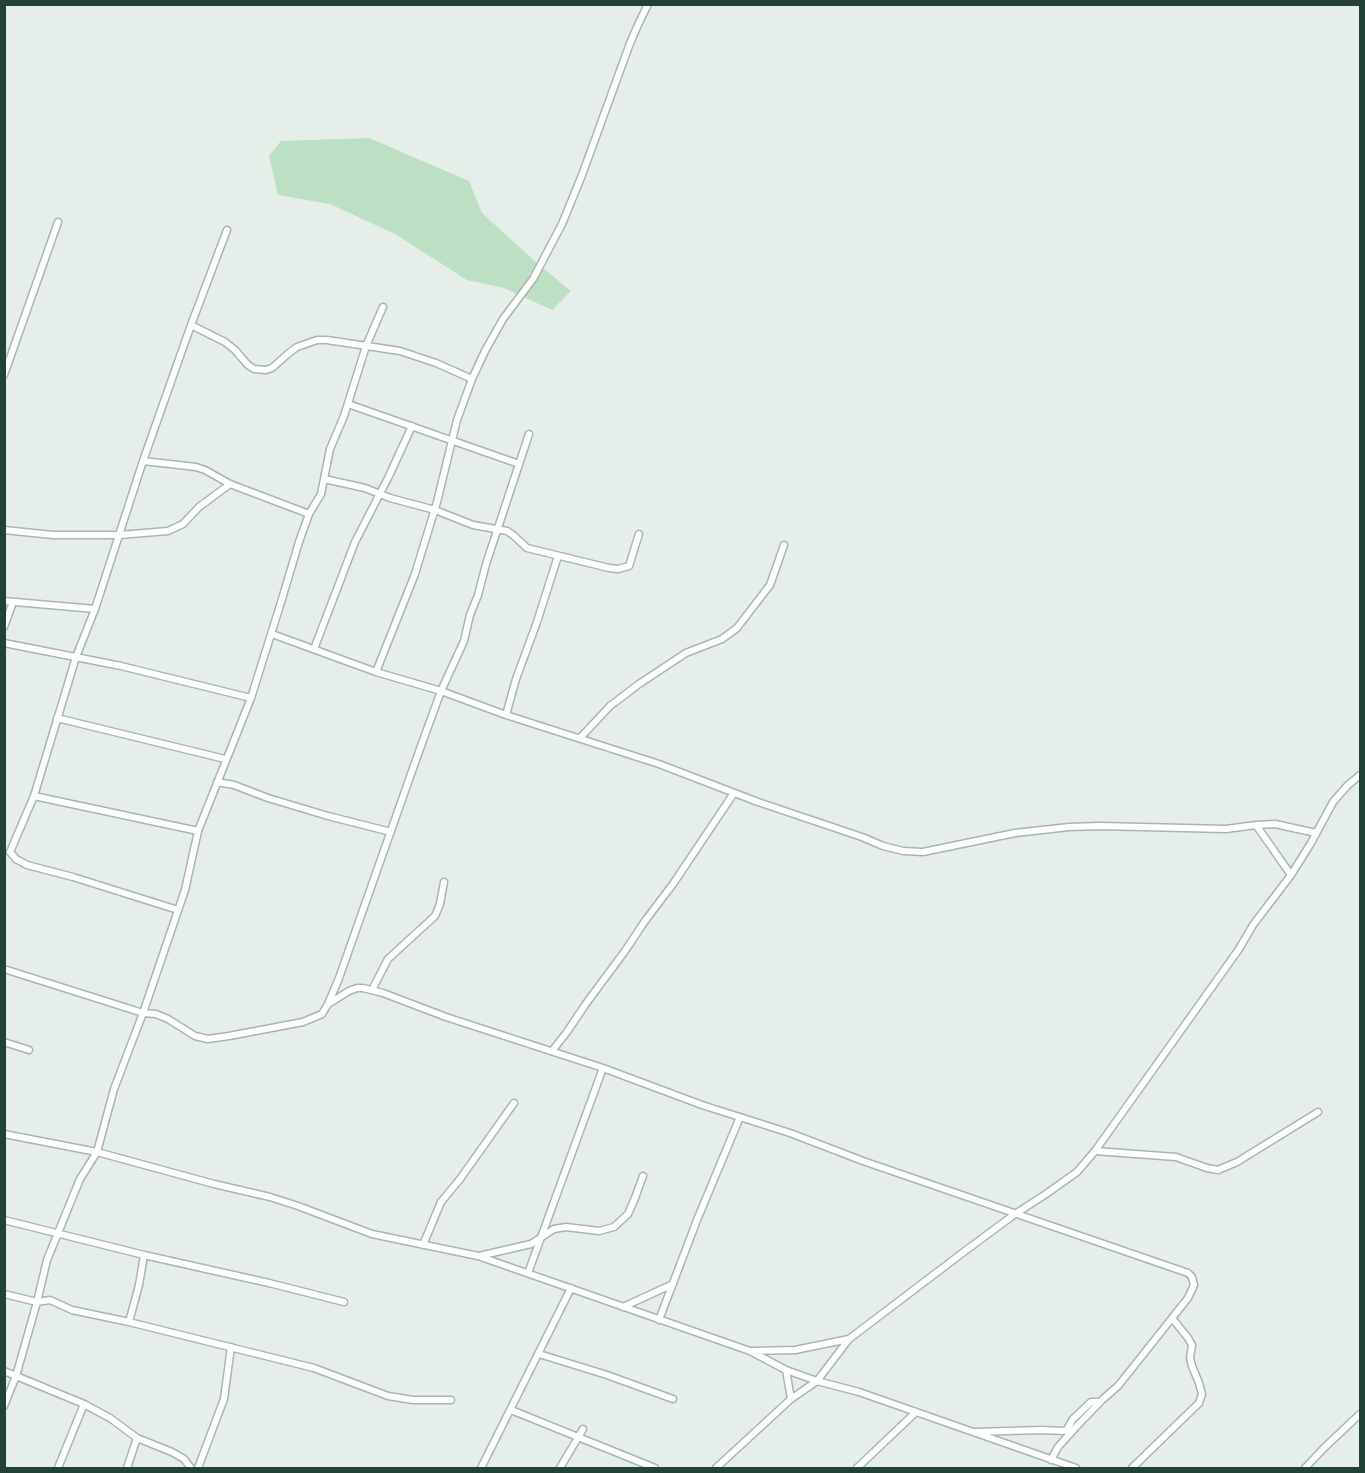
<!DOCTYPE html>
<html>
<head>
<meta charset="utf-8">
<style>
  body { margin:0 }
  #map { position:relative; width:1365px; height:1473px; overflow:hidden; background:#e5eee9; font-family:"Sofia Sans Condensed",sans-serif }
  canvas { display:block }
  .frame { position:absolute; inset:0; border:6px solid #234137; pointer-events:none }
</style>
</head>
<body>
<div id="map">
<canvas width="1365" height="1473"></canvas>
<div class="frame"></div>
</div>
<script>
const ctx = document.querySelector('canvas').getContext('2d');
ctx.lineJoin = 'round';
function fill(path, color) { ctx.fillStyle = color; ctx.fill(path, 'evenodd'); }
const poly = rows => new Path2D(rows.map(r => 'M' + r).join(''));
function strokePath(path, color, width, dash) { ctx.strokeStyle = color; ctx.lineWidth = width; ctx.lineCap = dash ? 'butt' : 'round'; ctx.setLineDash(dash || []); ctx.stroke(path); }
fill(poly([
  [369,138,469,181,482,213,538,264,571,291,552,310,504,288,467,280,395,234,330,204,278,195,269,156,281,141]
]), '#bde0c4');
const minor = poly([
  [191,325,225,342,235,350,248,365,254,369,266,370,272,368,289,353,297,347,317,340,327,340,400,351,436,363,472,379],
  [4,375,58,222],
  [348,404,519,464],
  [143,461,196,467,205,470,230,484,309,514],
  [324,479,365,488,390,498,435,510,473,525,507,531,513,535,527,548,609,568,618,569,629,566,639,534],
  [4,530,53,535,119,535,168,531,183,524,199,507,230,484],
  [4,601,95,609],
  [4,627,13,602],
  [272,634,376,672,441,691,506,715,659,764,758,802,862,837,883,846,903,851,923,852,1015,833,1069,827,1100,826,1226,829,1256,825,1275,824,1316,833],
  [4,643,121,666,251,698,198,831,185,890,143,1013,114,1089,97,1152,80,1179,47,1260,37,1302,16,1376,4,1406],
  [314,649,355,542,389,476,412,426],
  [376,672,415,574,437,502,457,420,472,379,485,351,503,319,533,279,562,224,582,175,629,46,637,27,648,4],
  [251,698,282,599,299,542,309,514,321,494,330,449,344,416,366,346,383,307],
  [506,715,516,679,537,622,558,556],
  [57,718,225,759],
  [580,738,610,706,639,684,686,653,722,639,737,628,770,585,784,545],
  [217,782,234,785,268,798,328,816,391,832],
  [34,796,198,831],
  [1256,825,1291,875],
  [178,910,73,877,27,865,16,859,10,852,34,796,76,657,95,609,143,461,191,325,227,230],
  [4,969,143,1013,156,1014,168,1019,195,1036,208,1039,229,1036,303,1022,322,1014,328,1004,339,978,417,757,441,691,464,641,470,615,478,595,486,564,529,434],
  [372,990,388,959,435,916,440,904,444,882],
  [328,1004,349,991,357,988,363,988,383,993,446,1017,603,1068,702,1105,790,1133,863,1161,1188,1273,1192,1277,1194,1285,1188,1298,1118,1386,1103,1399,1076,1427,1058,1447,1051,1460],
  [4,1042,29,1050],
  [552,1051,567,1032,585,1005,625,951,645,921,673,884,734,793],
  [4,1134,97,1152,214,1184,270,1197,298,1206,372,1234,478,1256,750,1351,786,1370,817,1381,859,1392,1076,1468],
  [1095,1151,1176,1157,1207,1168,1218,1170,1237,1162,1318,1112],
  [4,1220,144,1255,139,1285,129,1322],
  [423,1245,441,1202,460,1179,514,1103],
  [144,1255,269,1283,344,1302],
  [479,1256,531,1244,554,1229,566,1227,599,1231,614,1227,628,1214,635,1198,643,1176],
  [528,1273,603,1068],
  [4,1294,37,1302,50,1300,72,1310,129,1322,314,1368,388,1396,413,1400,451,1400],
  [623,1307,673,1284],
  [659,1320,697,1220,740,1117],
  [752,1351,795,1350,849,1339,965,1251,1015,1214,1046,1194,1077,1172,1095,1151,1239,949,1253,925,1291,875,1311,843,1333,802,1348,785,1360,775],
  [539,1354,607,1375,673,1399],
  [786,1370,791,1399],
  [4,1371,84,1404,110,1418,137,1438,172,1452,184,1459,191,1468],
  [511,1410,655,1468],
  [975,1432,1041,1430,1066,1431,1073,1419,1091,1402,1100,1402],
  [58,1468,84,1404],
  [127,1468,137,1438],
  [198,1468,224,1399,231,1347],
  [481,1468,571,1288],
  [560,1468,583,1429],
  [716,1468,791,1399,817,1381,849,1339],
  [857,1468,916,1412],
  [1132,1468,1199,1403,1202,1394,1199,1383,1192,1366,1190,1358,1192,1345,1188,1338,1172,1318],
  [1305,1468,1325,1447,1360,1414]
]);
strokePath(minor, '#a7b7b0', 9);
strokePath(minor, '#fff', 6);
</script>
</body>
</html>
